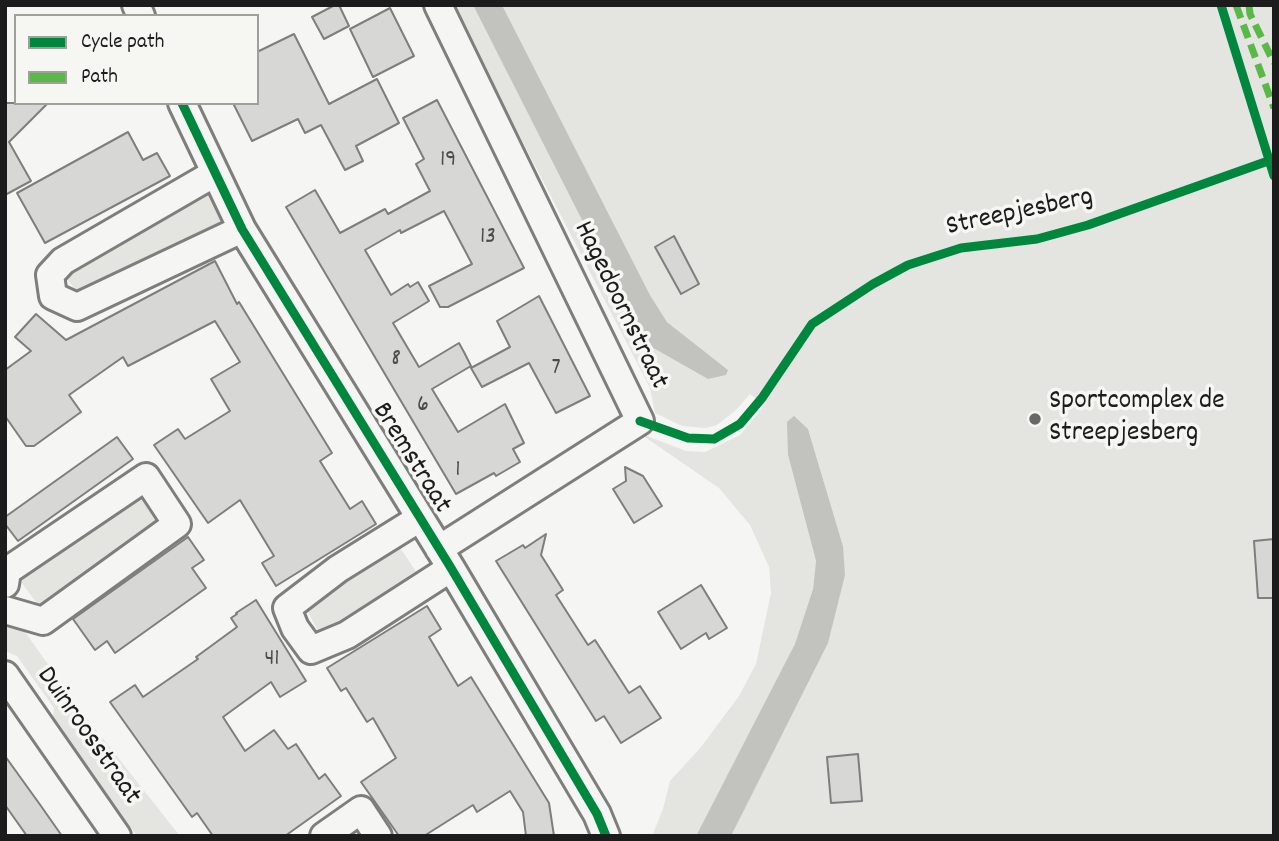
<!DOCTYPE html>
<html>
<head>
<meta charset="utf-8">
<style>
  body { margin:0 }
  #map { position:relative; width:1279px; height:841px; overflow:hidden; background:#f5f5f3; font-family:Dekko,sans-serif }
  canvas { display:block }
  .frame { position:absolute; inset:0; border:7px solid #1c1c1c; pointer-events:none }
  .legend { position:absolute; left:14px; top:14px; width:245px; height:91px; box-sizing:border-box; background:#f6f6f2; border:2px solid #9f9f9c; margin:0; padding:9px 12px; list-style:none; font-size:21px; color:#1c1c1c }
  .legend li { display:flex; align-items:center; gap:14px; height:35px }
  .legend b { width:35px; border:2px solid #9f9f9c }
</style>
</head>
<body>
<div id="map">
<canvas width="1279" height="841"></canvas>
<div class="frame"></div>
<ul class="legend">
<li><b style="height:9px;background:#00873e"></b>Cycle path</li>
<li><b style="height:9px;background:#58b947"></b>Path</li>
</ul>
</div>
<script>
const ctx = document.querySelector('canvas').getContext('2d');
ctx.lineJoin = 'round';
function fill(path, color) { ctx.fillStyle = color; ctx.fill(path, 'evenodd'); }
const poly = rows => new Path2D(rows.map(r => 'M' + r).join(''));
function strokePath(path, color, width, dash) { ctx.strokeStyle = color; ctx.lineWidth = width; ctx.lineCap = dash ? 'butt' : 'round'; ctx.setLineDash(dash || []); ctx.stroke(path); }
function label(font, color, halo, rows, align = 'center') {
  ctx.font = font + ' Dekko,sans-serif'; ctx.lineWidth = 7; ctx.setLineDash([]); ctx.textBaseline = 'middle'; ctx.strokeStyle = halo; ctx.fillStyle = color; for (const [text, x, y, turn = 0] of rows) {
    ctx.save(); ctx.translate(x, y); ctx.rotate((+turn || 0) * Math.PI / 180); ctx.textAlign = isNaN(turn) ? turn : align; if (halo) ctx.strokeText(text, 0, 0); ctx.fillText(text, 0, 0); ctx.restore();
  }
}
fill(poly([
  [452,5,473,5,587,230,650,346,728,370,667,322,650,295,502,5,1274,5,1274,836,731,836,827,643,843,546,808,429,788,455,816,561,813,589,796,644,696,836,652,836,663,809,670,781,701,747,739,696,756,664,771,593,769,567,750,525,719,488,639,433,686,451,705,452,740,435,765,405,750,394,736,410,717,425,706,428,682,426,655,413,650,388],
  [211,190,227,221,93,295,79,295,68,280,72,267],
  [135,493,143,496,151,505,162,522,41,609,16,575],
  [399,546,419,576,319,633,306,608],
  [6,628,23,629,81,711,180,836,137,836,53,719,54,708,17,656,5,651]
]), '#e4e4e1');
fill(poly([
  [473,5,502,5,650,295,667,322,728,370,726,375,708,379,650,346,587,230],
  [794,416,808,429,843,546,845,575,828,643,731,836,696,836,795,644,813,589,816,561,788,455,787,422]
]), '#c2c2bf');
const building = poly([
  [335,5,339,5,349,26,324,39,312,17,335,5],
  [390,8,414,56,373,77,350,29,390,8],
  [294,34,329,104,377,79,399,123,356,146,363,161,345,170,321,125,305,133,298,119,252,141,233,103,257,103,257,52,294,34],
  [437,100,524,268,448,307,440,307,429,286,472,264,444,211,401,233,400,230,365,250,391,295,408,284,410,287,418,282,429,301,393,323,419,367,459,343,465,354,471,366,432,389,458,432,505,404,524,443,513,449,520,462,496,476,494,473,456,494,286,207,315,190,340,233,385,209,388,214,430,191,416,164,424,159,403,118,437,100],
  [5,103,48,103,9,142,31,181,5,195,5,103],
  [128,132,143,160,157,153,170,176,45,243,17,193,128,132],
  [674,236,699,284,681,294,655,247,674,236],
  [215,261,237,304,239,302,332,453,320,461,350,509,362,501,376,524,276,586,262,563,274,556,240,500,208,523,154,445,178,429,185,439,230,411,211,379,240,362,215,321,128,366,123,357,69,395,81,412,34,446,26,446,5,416,5,370,31,351,15,337,36,314,66,340,215,261],
  [539,296,590,396,556,413,529,363,482,387,471,368,510,347,497,321,539,296],
  [117,437,133,459,18,541,5,524,5,517,117,437],
  [625,467,643,476,662,506,634,523,613,489,626,481,625,467],
  [546,534,541,555,563,590,556,595,588,645,595,640,629,693,640,686,661,718,621,743,604,716,596,721,496,561,523,545,525,548,546,534],
  [188,537,204,560,192,568,206,588,115,653,107,641,95,650,73,619,188,537],
  [1274,539,1274,598,1258,598,1254,541,1274,539],
  [701,585,727,628,709,639,706,633,681,649,658,612,701,585],
  [256,600,306,681,280,697,271,682,223,717,245,751,274,730,288,749,296,744,319,779,325,774,341,796,285,836,213,836,197,813,192,817,110,702,135,685,143,697,198,659,196,657,237,627,231,618,237,614,236,613,256,600],
  [427,606,441,629,429,637,458,686,471,677,549,803,554,836,526,836,523,812,510,791,477,812,473,805,424,836,399,836,361,782,396,758,373,718,367,722,346,688,341,691,327,668,427,606],
  [858,754,862,801,831,803,827,757,858,754],
  [5,756,41,806,62,836,27,836,5,805,5,756]
]);
fill(building, '#d7d7d6');
strokePath(building, '#7e7e7d', 2);
const street = poly([
  [136,5,141,16],
  [438,5,640,421,439,549],
  [182,103,242,229,451,568,597,814,606,836],
  [215,173,63,261,50,275,53,296,77,307,242,229],
  [420,518,338,569,287,608,295,628,311,650,347,635,451,568],
  [5,584,7,571,146,477,177,524,43,621,5,610],
  [5,675,117,836],
  [324,836,361,810,378,836]
]);
strokePath(street, '#7e7e7d', 32);
strokePath(street, '#f5f5f3', 26);
strokePath(poly([
  [1236,5,1274,108],
  [1249,5,1250,14,1274,63]
]), '#58b947', 7, [14, 7]);
strokePath(poly([
  [1221,5,1274,176],
  [182,103,242,229,451,568,597,814,606,836],
  [640,421,688,438,714,439,740,424,762,398,812,324,873,284,908,265,961,248,1037,239,1088,225,1268,161]
]), '#00873e', 9);
for (const [x, y, r, color] of [
  [1035,419,7,"#686867"]
]) { const dot = new Path2D(); dot.arc(x, y, r, 0, 2 * Math.PI); ctx.fillStyle = color; ctx.fill(dot); strokePath(dot, '#f6f6f2', 2.5); }
label('24px', '#4b4b4a', null, [
  ["19",448,162],
  ["13",488,239],
  ["8",396,361],
  ["7",556,370],
  ["6",423,407],
  ["1",458,472],
  ["41",272,661]
]);
label('28px', '#1c1c1c', '#f6f6f2', [
  ["Streepjesberg",1020,214,-12],
  ["Hagedoornstraat",619,306,64],
  ["Bremstraat",410,459,58],
  ["Duinroosstraat",87,737,55]
]);
label('28px', '#1c1c1c', '#f6f6f2', [
  ["Sportcomplex de",1049,403],
  ["Streepjesberg",1049,435]
], 'left');
</script>
</body>
</html>
